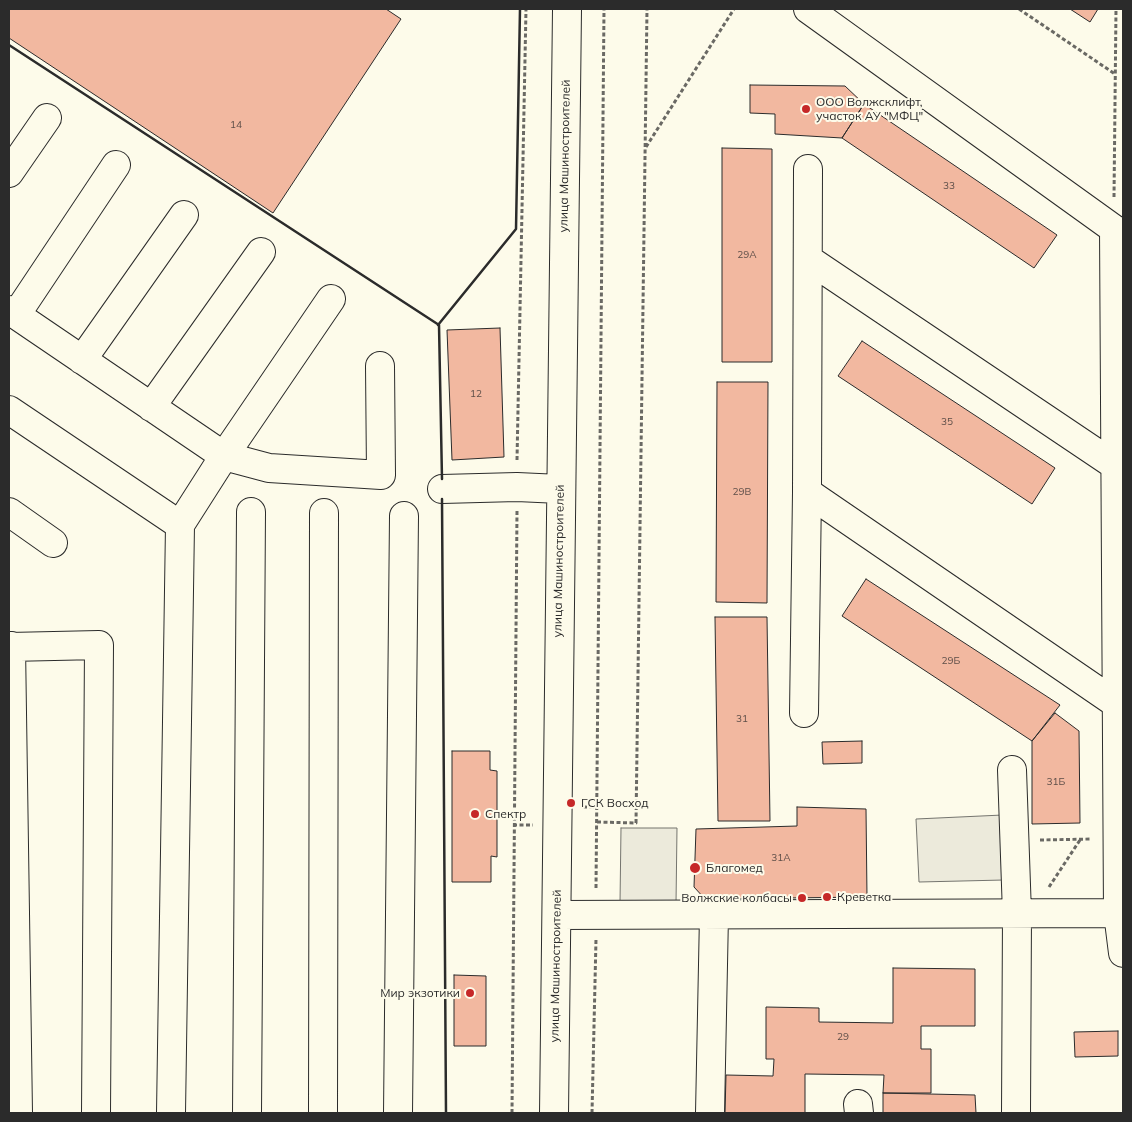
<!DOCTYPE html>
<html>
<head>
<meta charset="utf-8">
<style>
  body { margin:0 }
  #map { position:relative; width:1132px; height:1122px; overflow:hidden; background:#fdfbea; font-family:Mulish,sans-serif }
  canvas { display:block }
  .frame { position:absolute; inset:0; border:10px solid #2b2b2b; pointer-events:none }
</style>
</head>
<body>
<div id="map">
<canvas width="1132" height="1122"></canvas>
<div class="frame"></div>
</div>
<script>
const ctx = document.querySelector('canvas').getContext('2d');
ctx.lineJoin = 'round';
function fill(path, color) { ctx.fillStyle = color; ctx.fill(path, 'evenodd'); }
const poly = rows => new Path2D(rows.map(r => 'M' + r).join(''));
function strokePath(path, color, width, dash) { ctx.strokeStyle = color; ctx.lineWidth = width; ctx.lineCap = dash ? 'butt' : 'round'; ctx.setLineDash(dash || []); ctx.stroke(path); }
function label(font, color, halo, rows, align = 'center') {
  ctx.font = font + ' Mulish,sans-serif'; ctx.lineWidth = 4; ctx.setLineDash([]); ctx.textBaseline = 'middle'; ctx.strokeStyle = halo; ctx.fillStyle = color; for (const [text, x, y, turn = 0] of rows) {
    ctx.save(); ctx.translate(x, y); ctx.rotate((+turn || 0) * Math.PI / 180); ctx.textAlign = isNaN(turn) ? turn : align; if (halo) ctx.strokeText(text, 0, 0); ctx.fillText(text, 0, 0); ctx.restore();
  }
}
const parking = poly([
  [1003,815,1004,880,919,882,916,819,1003,815],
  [621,828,677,828,676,904,620,903,621,828]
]);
fill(parking, '#eceadb');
strokePath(parking, '#74746e', 1);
const building = poly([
  [9,9,386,9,401,19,273,213,9,38,9,9],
  [1070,9,1098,9,1090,22,1070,9],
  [750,85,845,86,864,104,842,138,775,134,775,114,750,113,750,85],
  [864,104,1057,235,1034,268,842,138,864,104],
  [722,148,772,149,772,362,722,362,722,148],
  [500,328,504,457,452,460,447,330,500,328],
  [862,341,1055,468,1032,504,838,376,862,341],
  [717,382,768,382,767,603,716,602,717,382],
  [866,579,1060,705,1032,741,842,616,866,579],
  [715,617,767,617,770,821,718,821,715,617],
  [1055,713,1079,731,1080,823,1032,824,1032,741,1055,713],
  [862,741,862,763,823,764,822,742,862,741],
  [452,751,490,751,490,770,497,771,497,857,491,856,491,882,452,882,452,751],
  [797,807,866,809,867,897,705,899,694,887,696,829,797,826,797,807],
  [893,968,975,969,975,1026,921,1026,921,1049,931,1049,931,1093,883,1093,884,1075,805,1074,805,1113,725,1113,726,1075,773,1076,774,1059,766,1059,766,1007,819,1008,819,1022,893,1023,893,968],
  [454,975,486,976,486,1046,454,1046,454,975],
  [1118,1031,1118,1056,1075,1057,1074,1032,1118,1031],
  [883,1093,975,1095,976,1113,883,1113,883,1093]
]);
fill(building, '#f2b8a0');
strokePath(building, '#2b2b2b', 1);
const minor = poly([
  [808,9,1114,229],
  [9,173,47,118],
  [1114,229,1118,913,1123,953],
  [808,259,1116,466],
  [9,310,224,456,269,468,381,475,380,366],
  [16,315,116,165],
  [82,360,184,215],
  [151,407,261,252],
  [9,410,180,525],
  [442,489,517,487,560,489],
  [807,492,1117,704],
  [9,512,53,543],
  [11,646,18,1113],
  [9,647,99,645,96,1113],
  [804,713,807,492,808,169],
  [1012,770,1017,914,1016,1113],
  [557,915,1118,913],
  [858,1104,859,1113],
  [171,1113,180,525,224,456,331,299],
  [247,1113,251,512],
  [323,1113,324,513],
  [398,1113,404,516],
  [554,1113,567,9],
  [710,1113,714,915]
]);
strokePath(minor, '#2b2b2b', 30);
strokePath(poly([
  [1019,9,1115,74],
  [646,147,734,9],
  [1114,197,1116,9],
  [517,460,526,9],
  [583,807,597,807],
  [597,822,636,823,647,9],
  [513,825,533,825],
  [1040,840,1092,839],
  [1049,887,1080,840],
  [596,888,604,9],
  [512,1113,517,511],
  [592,1113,596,939]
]), '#6a6964', 3, [4, 2.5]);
strokePath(minor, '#fdfbea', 28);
strokePath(poly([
  [9,45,439,325,442,479],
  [438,325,516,229,520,9],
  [442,499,446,1113]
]), '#2b2b2b', 2.5);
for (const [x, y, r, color] of [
  [806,109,5,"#c62828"],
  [571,803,5,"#c62828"],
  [475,814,5,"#c62828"],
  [695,868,6,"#c62828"],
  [827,897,5,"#c62828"],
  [802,898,5,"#c62828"],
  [470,993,5,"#c62828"]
]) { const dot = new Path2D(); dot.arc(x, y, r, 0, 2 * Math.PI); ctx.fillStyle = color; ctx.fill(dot); strokePath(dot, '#fdfbea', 2); }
label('10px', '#5d4e48', null, [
  ["14",236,125],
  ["33",949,186],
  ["29А",747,255],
  ["12",476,394],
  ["35",947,422],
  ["29В",742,492],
  ["29Б",951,661],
  ["31",742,719],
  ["31Б",1056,782],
  ["31А",781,858],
  ["29",843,1037]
]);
label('12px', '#2b2b2b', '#fdfbea', [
  ["ООО Волжсклифт,",816,102],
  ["участок АУ \"МФЦ\"",816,116],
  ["ГСК Восход",581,803],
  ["Спектр",485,814],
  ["Благомед",706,868],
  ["Креветка",837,897],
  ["Волжские колбасы",792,898,"right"],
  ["Мир экзотики",460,993,"right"]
], 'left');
label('12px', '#2b2b2b', '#fdfbea', [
  ["улица Машиностроителей",565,156,-89],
  ["улица Машиностроителей",559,561,-89],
  ["улица Машиностроителей",556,966,-89]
]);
</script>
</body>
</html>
